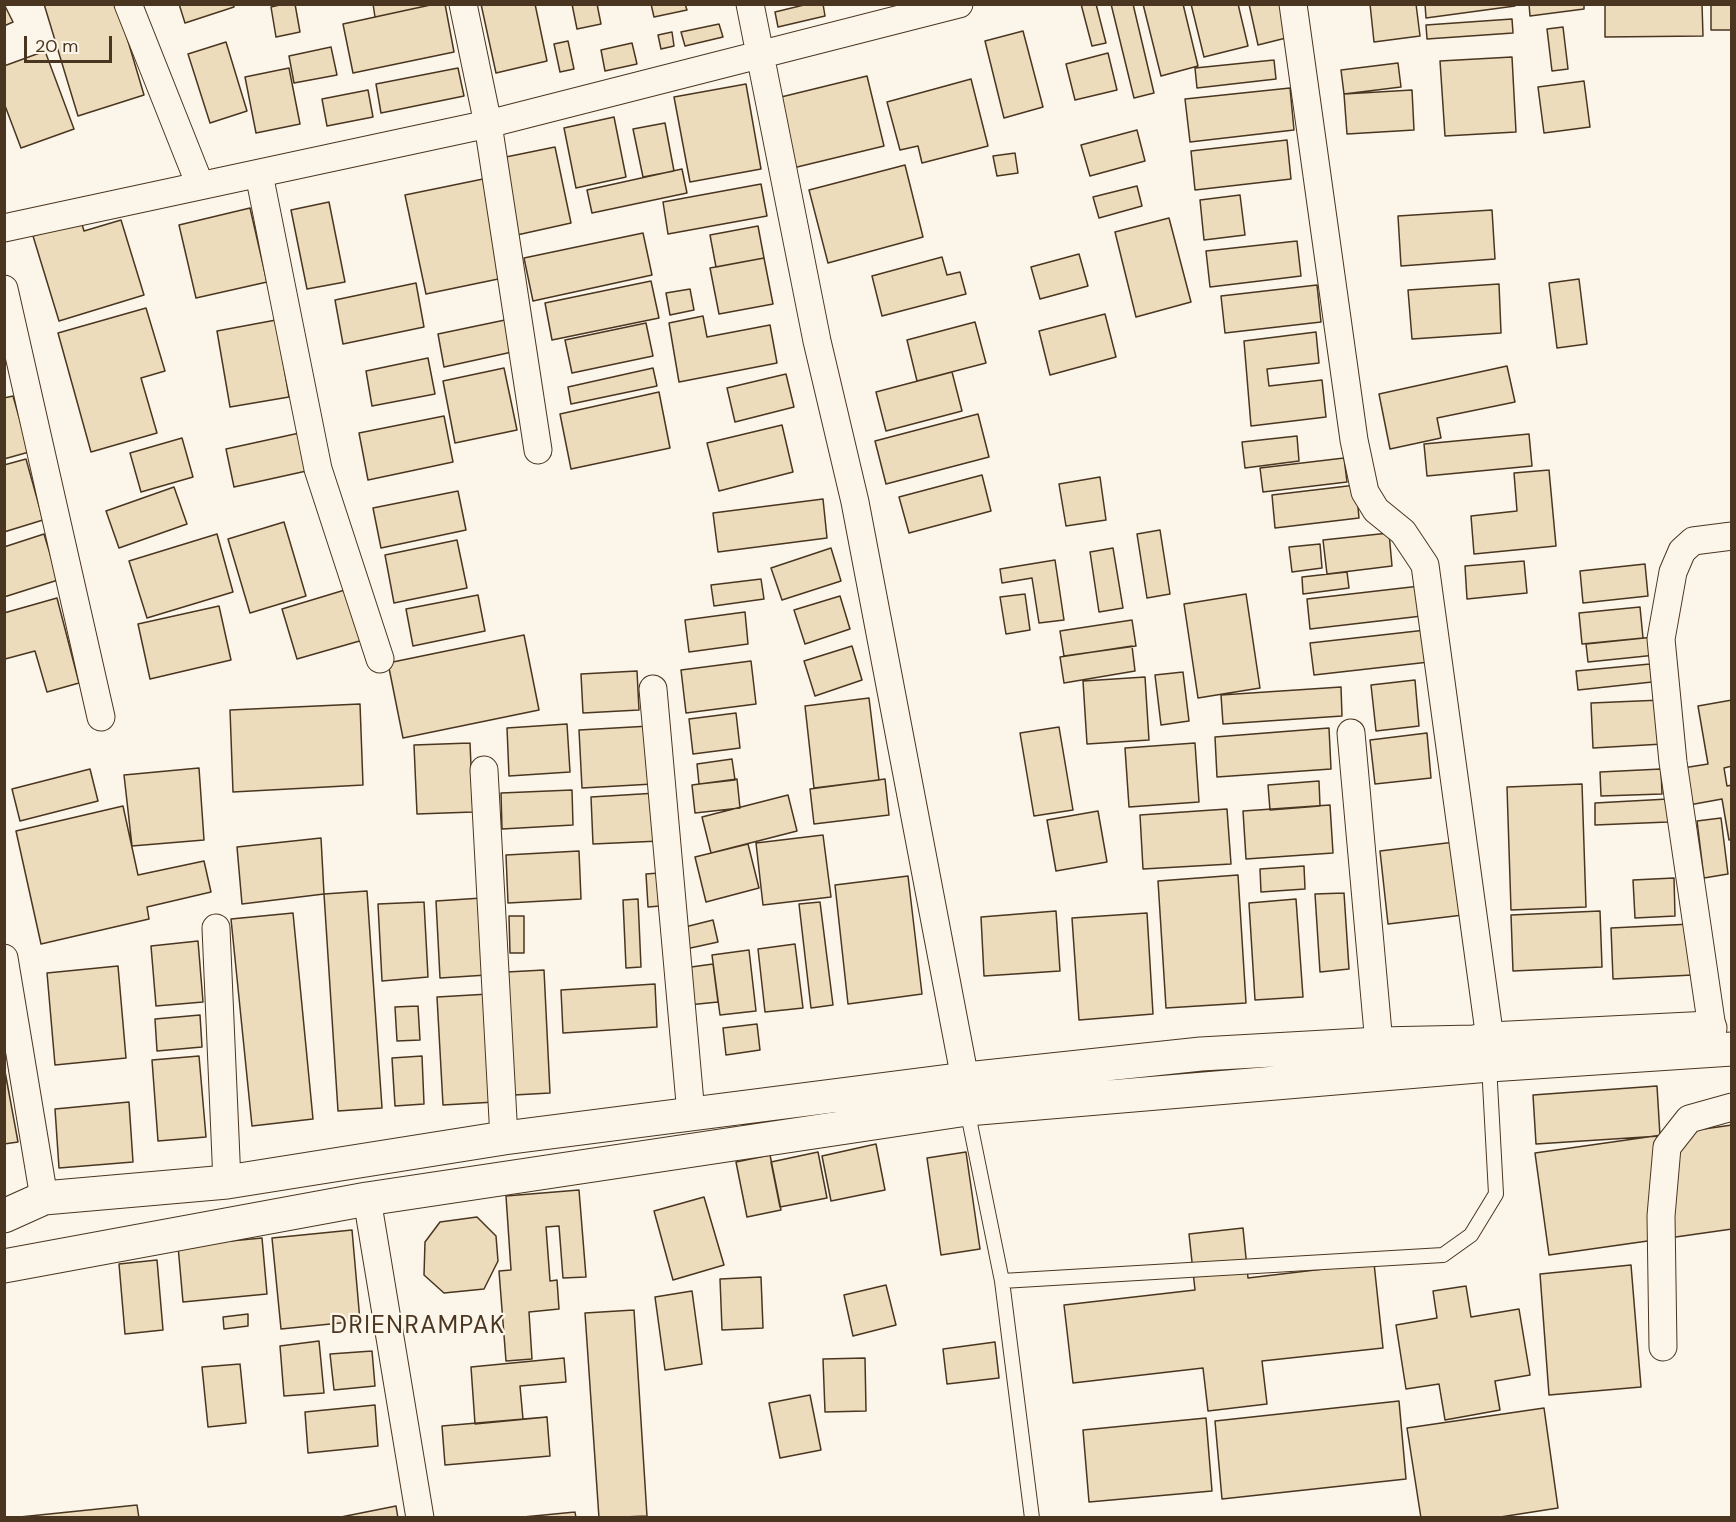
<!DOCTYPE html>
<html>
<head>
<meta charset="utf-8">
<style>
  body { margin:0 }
  #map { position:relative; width:1736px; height:1522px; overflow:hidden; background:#fbf6e9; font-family:"DM Sans",sans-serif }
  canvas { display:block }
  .frame { position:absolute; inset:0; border:6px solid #4a3520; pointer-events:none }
  .scale { position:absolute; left:24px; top:36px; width:88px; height:27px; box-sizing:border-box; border:3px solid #4a3520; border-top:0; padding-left:8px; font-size:18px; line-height:21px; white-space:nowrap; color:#4a3520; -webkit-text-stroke:4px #fbf6e9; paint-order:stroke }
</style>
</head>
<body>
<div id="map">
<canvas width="1736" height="1522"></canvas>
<div class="frame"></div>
<div class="scale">20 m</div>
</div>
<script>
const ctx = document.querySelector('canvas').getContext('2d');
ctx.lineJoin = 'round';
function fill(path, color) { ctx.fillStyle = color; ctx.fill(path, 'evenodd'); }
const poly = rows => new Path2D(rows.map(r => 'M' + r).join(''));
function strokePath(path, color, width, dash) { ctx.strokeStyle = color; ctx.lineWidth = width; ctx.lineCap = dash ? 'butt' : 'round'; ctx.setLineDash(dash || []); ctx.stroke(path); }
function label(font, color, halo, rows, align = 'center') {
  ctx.font = font + ' "DM Sans",sans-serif'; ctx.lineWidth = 4.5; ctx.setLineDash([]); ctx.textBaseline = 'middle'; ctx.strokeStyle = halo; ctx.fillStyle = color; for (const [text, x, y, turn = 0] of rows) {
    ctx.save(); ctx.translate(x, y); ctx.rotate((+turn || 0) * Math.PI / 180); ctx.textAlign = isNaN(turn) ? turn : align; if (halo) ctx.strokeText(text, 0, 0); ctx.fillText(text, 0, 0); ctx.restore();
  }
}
const building = poly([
  [4,4,13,22,4,26,4,4],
  [44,4,117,4,144,95,78,116,44,4],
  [179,4,233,4,234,7,185,23,179,4],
  [284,4,295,4,300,32,276,37,271,7,284,4],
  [373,4,435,4,375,17,373,4],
  [435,4,445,4,454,52,353,73,343,24,435,4],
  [481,4,535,4,547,61,496,73,481,4],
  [572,4,597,4,601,24,577,29,572,4],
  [651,4,685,4,687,10,654,17,651,4],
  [808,4,823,4,825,16,778,27,775,12,808,4],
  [1081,4,1096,4,1106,43,1092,46,1081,4],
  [1111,4,1133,4,1154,93,1134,98,1111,4],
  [1143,4,1183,4,1198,66,1161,76,1143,4],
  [1191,4,1238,4,1248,46,1204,57,1191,4],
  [1249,4,1282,4,1290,37,1258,45,1249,4],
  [1370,4,1416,4,1420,36,1374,42,1370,4],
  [1425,4,1515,4,1515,6,1426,18,1425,4],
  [1529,4,1584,4,1584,9,1530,16,1529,4],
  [1605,4,1702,4,1703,36,1605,37,1605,4],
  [1711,4,1732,4,1732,30,1711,30,1711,4],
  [1512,19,1513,33,1427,39,1426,25,1512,19],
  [719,24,723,37,685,46,681,32,719,24],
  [1563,27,1568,69,1552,71,1547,29,1563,27],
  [1023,31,1043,107,1004,118,985,41,1023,31],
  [672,32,674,46,661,49,658,35,672,32],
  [568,41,574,69,560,72,554,44,568,41],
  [226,42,247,111,210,123,188,54,226,42],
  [632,43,637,64,605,71,601,50,632,43],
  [331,47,337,75,294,83,289,56,331,47],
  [45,51,74,129,21,148,4,103,4,66,45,51],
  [1108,53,1117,90,1075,100,1066,64,1108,53],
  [1512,57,1516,132,1445,136,1440,61,1512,57],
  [1274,60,1276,79,1197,88,1195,68,1274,60],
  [1398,63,1401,87,1344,94,1341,70,1398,63],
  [289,68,300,124,256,133,245,77,289,68],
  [458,68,464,96,381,113,376,84,458,68],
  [867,76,884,146,793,168,777,98,867,76],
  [971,79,988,146,922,163,918,146,900,150,887,102,971,79],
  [1584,81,1590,127,1544,133,1538,87,1584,81],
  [746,84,761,169,690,182,674,97,746,84],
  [1290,88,1294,130,1190,142,1185,99,1290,88],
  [368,90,373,117,327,126,322,99,368,90],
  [1412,90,1414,130,1347,134,1344,94,1412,90],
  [614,117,626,177,576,188,564,128,614,117],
  [665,123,674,171,643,177,633,129,665,123],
  [1137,130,1145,161,1090,176,1081,145,1137,130],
  [1287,140,1291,179,1195,190,1191,151,1287,140],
  [555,147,571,223,517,235,501,158,555,147],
  [1015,153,1018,173,997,176,993,156,1015,153],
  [905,165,923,237,828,263,809,190,905,165],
  [682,169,687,193,592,213,587,190,682,169],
  [483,179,503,278,426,294,405,195,483,179],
  [761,184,767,216,668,234,663,202,761,184],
  [1137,186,1142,206,1099,218,1093,197,1137,186],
  [1240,195,1245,235,1204,240,1200,200,1240,195],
  [329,202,345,282,307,289,291,210,329,202],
  [250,208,267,282,196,298,179,225,250,208],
  [1492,210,1495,259,1401,266,1398,216,1492,210],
  [1169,218,1191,302,1136,317,1115,232,1169,218],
  [121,220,144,295,59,321,33,236,81,221,84,231,121,220],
  [758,226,764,258,716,267,710,235,758,226],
  [643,233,652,275,533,301,524,258,643,233],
  [1297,241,1301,276,1210,287,1206,251,1297,241],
  [1079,254,1088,286,1040,299,1031,267,1079,254],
  [942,257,947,275,960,272,966,294,882,316,872,276,942,257],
  [764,258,773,304,719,314,710,268,764,258],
  [1579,279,1587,344,1557,348,1549,283,1579,279],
  [651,281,659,318,552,340,545,303,651,281],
  [416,283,424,327,343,344,335,300,416,283],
  [1499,284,1501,333,1412,339,1408,290,1499,284],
  [1317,285,1321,322,1225,333,1221,296,1317,285],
  [690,289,694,310,670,315,666,293,690,289],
  [146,308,165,371,141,378,157,433,91,452,58,333,146,308],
  [1105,314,1116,357,1050,375,1039,331,1105,314],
  [703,316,707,337,770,325,777,363,679,382,669,323,703,316],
  [276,320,289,397,230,407,217,331,276,320],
  [505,320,512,352,444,367,438,334,505,320],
  [975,322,986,363,917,381,907,340,975,322],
  [646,323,653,356,572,373,565,340,646,323],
  [1316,332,1319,363,1267,369,1269,386,1322,380,1326,417,1251,426,1244,341,1316,332],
  [428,358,435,394,372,406,366,371,428,358],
  [1507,366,1515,402,1437,418,1441,438,1390,449,1379,394,1507,366],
  [504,368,517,430,455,443,443,381,504,368],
  [653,368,657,386,571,404,568,387,653,368],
  [952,372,962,411,886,431,876,392,952,372],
  [786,374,794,407,735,422,727,388,786,374],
  [659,392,670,448,571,469,560,414,659,392],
  [13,396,29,452,4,459,4,398,13,396],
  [978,414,989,457,886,484,875,441,978,414],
  [444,416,453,462,368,480,359,433,444,416],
  [782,425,793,472,719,491,707,443,782,425],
  [304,432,311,470,234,487,226,449,304,432],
  [1529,434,1532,466,1427,476,1424,444,1529,434],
  [1297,436,1299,461,1245,468,1242,442,1297,436],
  [182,438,193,477,141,492,130,453,182,438],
  [1344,458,1347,482,1263,492,1260,468,1344,458],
  [26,459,43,520,4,532,4,465,26,459],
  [1549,470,1556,546,1474,554,1471,516,1517,511,1514,473,1549,470],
  [982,475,991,511,909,533,899,497,982,475],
  [1100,477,1106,520,1066,526,1059,484,1100,477],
  [1356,485,1359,518,1275,528,1272,495,1356,485],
  [174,487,187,524,119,548,106,511,174,487],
  [458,491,466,530,381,548,373,508,458,491],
  [823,499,827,538,718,552,713,513,823,499],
  [284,522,306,596,250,613,228,539,284,522],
  [1160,530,1170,594,1147,598,1137,534,1160,530],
  [1389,533,1392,566,1327,574,1323,540,1389,533],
  [44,534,58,580,4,597,4,547,44,534],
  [217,534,233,592,147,618,129,561,217,534],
  [457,540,467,588,394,603,385,555,457,540],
  [1320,544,1322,568,1292,572,1289,547,1320,544],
  [831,548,841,581,782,600,771,568,831,548],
  [1113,548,1123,608,1099,612,1090,552,1113,548],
  [1055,560,1064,620,1039,623,1032,578,1002,583,1000,569,1055,560],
  [1524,561,1527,593,1467,599,1465,566,1524,561],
  [1645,564,1648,596,1583,603,1580,571,1645,564],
  [1347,572,1349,588,1303,594,1302,577,1347,572],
  [761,579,764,599,714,606,711,585,761,579],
  [1420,586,1422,616,1310,629,1307,599,1420,586],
  [348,589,363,640,297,659,282,609,348,589],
  [1025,594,1030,630,1006,634,1000,597,1025,594],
  [1246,594,1260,688,1198,698,1184,604,1246,594],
  [478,595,485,631,413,646,406,609,478,595],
  [840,596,850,629,805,644,794,610,840,596],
  [57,598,79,683,47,692,35,651,5,659,4,613,57,598],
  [219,606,231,660,150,679,138,624,219,606],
  [1640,607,1643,638,1582,644,1579,613,1640,607],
  [745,612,748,644,689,652,685,620,745,612],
  [1132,620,1136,646,1064,656,1060,631,1132,620],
  [1426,630,1429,662,1314,675,1310,643,1426,630],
  [524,635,539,710,403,738,388,663,524,635],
  [1654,637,1656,655,1588,662,1586,644,1654,637],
  [852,646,862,680,815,696,804,661,852,646],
  [1132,646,1135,671,1064,683,1060,657,1132,646],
  [751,661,756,704,686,713,681,670,751,661],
  [1650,664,1652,682,1578,690,1576,671,1650,664],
  [637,671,639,710,583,713,581,674,637,671],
  [1183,672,1189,721,1161,725,1155,675,1183,672],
  [1145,677,1149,740,1087,744,1083,681,1145,677],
  [1415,680,1419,726,1376,731,1371,685,1415,680],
  [1341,687,1342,716,1223,724,1221,695,1341,687],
  [869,698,879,780,814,788,805,706,869,698],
  [1662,700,1663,744,1593,748,1591,703,1662,700],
  [1732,700,1732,766,1724,768,1727,786,1732,785,1732,839,1729,840,1722,799,1689,805,1683,768,1708,764,1698,706,1732,700],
  [360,704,363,785,233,792,230,710,360,704],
  [736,713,740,748,693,754,689,719,736,713],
  [567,724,570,772,509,776,507,728,567,724],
  [650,726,653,784,582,788,579,730,650,726],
  [1059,727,1073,810,1034,816,1020,733,1059,727],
  [1329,728,1331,769,1217,777,1215,737,1329,728],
  [1427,733,1431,778,1375,784,1370,740,1427,733],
  [470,743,473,812,417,814,414,745,470,743],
  [1195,743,1199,802,1129,807,1125,748,1195,743],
  [732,759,735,780,699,784,697,764,732,759],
  [199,768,204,840,132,846,124,775,199,768],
  [90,769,98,801,20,821,12,789,90,769],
  [1661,769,1662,794,1601,796,1600,772,1661,769],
  [737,779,740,808,695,813,692,785,737,779],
  [885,779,889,815,814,824,810,789,885,779],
  [1319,781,1320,806,1270,810,1268,785,1319,781],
  [1582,784,1586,907,1511,910,1507,787,1582,784],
  [572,790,573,825,502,829,501,793,572,790],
  [657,793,660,841,593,844,591,797,657,793],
  [788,795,797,831,711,853,702,817,788,795],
  [1668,799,1668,822,1595,825,1595,803,1668,799],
  [1330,805,1333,853,1246,859,1243,811,1330,805],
  [123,806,138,875,204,861,211,892,147,907,149,919,41,944,16,831,123,806],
  [1227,809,1231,864,1143,869,1140,815,1227,809],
  [1098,811,1107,862,1056,871,1047,820,1098,811],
  [1721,818,1728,874,1704,878,1697,821,1721,818],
  [823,835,831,897,763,905,756,843,823,835],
  [321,838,324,894,242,904,237,847,321,838],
  [1455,842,1463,915,1388,924,1380,851,1455,842],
  [748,844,759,888,706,902,695,857,748,844],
  [579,851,581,899,508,903,506,855,579,851],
  [1304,866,1305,889,1261,892,1260,869,1304,866],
  [659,873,660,906,648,907,646,874,659,873],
  [1238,875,1246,1003,1166,1008,1158,881,1238,875],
  [908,876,922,994,848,1004,835,885,908,876],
  [1674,878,1675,916,1635,918,1633,880,1674,878],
  [367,891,382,1108,338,1111,324,894,367,891],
  [1344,893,1349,969,1320,972,1315,894,1344,893],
  [482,898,487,975,440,978,436,901,482,898],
  [638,899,641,967,626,968,623,900,638,899],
  [1296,899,1303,997,1255,1000,1249,903,1296,899],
  [424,902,428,977,382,981,378,904,424,902],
  [820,902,833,1005,811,1008,799,904,820,902],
  [1056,911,1060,971,984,976,981,917,1056,911],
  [1600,911,1602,967,1513,971,1511,915,1600,911],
  [293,913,313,1119,252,1126,231,919,293,913],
  [1147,913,1153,1014,1079,1020,1072,918,1147,913],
  [509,916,524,916,524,953,510,953,509,916],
  [713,920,718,942,686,949,681,928,713,920],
  [1691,924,1693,975,1613,979,1611,928,1691,924],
  [198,941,203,1002,156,1006,151,946,198,941],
  [795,944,803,1008,765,1012,758,949,795,944],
  [749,950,756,1011,720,1015,712,955,749,950],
  [713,964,718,1002,688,1005,684,968,713,964],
  [118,966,126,1058,55,1065,47,973,118,966],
  [544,970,550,1093,514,1095,507,972,544,970],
  [655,984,657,1027,563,1033,561,990,655,984],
  [489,994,495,1102,443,1105,437,997,489,994],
  [418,1006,420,1040,397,1041,395,1007,418,1006],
  [200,1015,202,1047,157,1051,155,1019,200,1015],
  [757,1024,760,1050,726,1055,723,1028,757,1024],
  [199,1056,206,1137,158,1141,152,1060,199,1056],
  [422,1056,424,1104,395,1106,392,1058,422,1056],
  [4,1066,18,1142,4,1144,4,1066],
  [1657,1086,1660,1136,1536,1144,1533,1095,1657,1086],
  [129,1102,133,1162,59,1168,55,1109,129,1102],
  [1732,1125,1732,1229,1549,1255,1535,1153,1732,1125],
  [876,1144,885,1190,831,1201,822,1156,876,1144],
  [818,1152,827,1198,780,1207,771,1162,818,1152],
  [966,1152,980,1249,941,1255,927,1158,966,1152],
  [770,1155,781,1210,747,1217,736,1162,770,1155],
  [579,1190,586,1277,563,1278,559,1226,546,1227,550,1281,557,1280,559,1309,529,1312,532,1359,506,1361,499,1271,511,1270,506,1196,579,1190],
  [704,1197,724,1265,673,1280,654,1211,704,1197],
  [477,1217,496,1236,498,1261,484,1289,444,1293,424,1275,425,1242,440,1222,477,1217],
  [1243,1228,1248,1278,1374,1263,1383,1348,1262,1361,1267,1404,1208,1411,1203,1368,1073,1383,1064,1305,1195,1290,1189,1234,1243,1228],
  [352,1230,360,1321,281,1329,272,1238,352,1230],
  [262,1238,267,1294,183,1302,178,1246,262,1238],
  [157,1260,163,1330,125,1334,119,1264,157,1260],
  [1631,1265,1641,1387,1549,1395,1540,1274,1631,1265],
  [761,1277,763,1328,722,1330,720,1279,761,1277],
  [886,1285,896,1325,853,1336,844,1295,886,1285],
  [1466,1286,1471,1317,1519,1309,1530,1375,1495,1381,1500,1410,1445,1420,1439,1384,1406,1389,1396,1325,1437,1318,1433,1291,1466,1286],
  [692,1291,702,1364,665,1370,655,1297,692,1291],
  [634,1310,647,1516,599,1518,585,1313,634,1310],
  [248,1314,248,1326,224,1329,223,1317,248,1314],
  [319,1341,324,1393,284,1396,280,1346,319,1341],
  [995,1342,999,1378,947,1384,943,1349,995,1342],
  [372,1351,375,1386,334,1390,330,1354,372,1351],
  [564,1358,566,1382,520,1386,523,1419,547,1417,475,1424,471,1367,564,1358],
  [865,1358,866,1411,825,1412,823,1359,865,1358],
  [240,1364,246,1423,208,1427,202,1367,240,1364],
  [810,1395,821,1450,780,1458,769,1403,810,1395],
  [1399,1401,1406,1479,1222,1499,1215,1421,1399,1401],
  [375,1405,378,1446,308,1453,305,1412,375,1405],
  [1544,1408,1558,1508,1494,1518,1421,1518,1407,1428,1544,1408],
  [547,1417,550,1456,445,1465,442,1426,547,1417],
  [1206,1418,1212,1491,1089,1502,1083,1430,1206,1418],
  [137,1505,139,1518,10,1518,137,1505],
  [396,1506,398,1518,336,1518,396,1506],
  [575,1512,576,1518,513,1518,575,1512]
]);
fill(building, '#ecdcbc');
strokePath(building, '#4a3520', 1.5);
const lane = poly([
  [967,1109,1002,1281,1032,1518],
  [1002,1281,1443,1255,1471,1235,1496,1194,1489,1065]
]);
const street = poly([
  [128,4,200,185],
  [463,4,488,124,538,450],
  [750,4,817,341,855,502,965,1079],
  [1293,4,1354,440,1365,492,1376,510,1403,532,1425,565,1490,1039,1489,1060],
  [259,174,318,469,380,659],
  [4,228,488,124,959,4],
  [4,289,101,717],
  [653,689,691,1114],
  [1351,733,1379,1044],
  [484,770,504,1138],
  [216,928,227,1182],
  [4,958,44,1198],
  [1712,1028,1673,762,1661,639,1673,572,1682,551,1693,541,1732,536],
  [367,1199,420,1518],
  [1663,1347,1661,1216,1667,1147,1689,1119,1732,1107]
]);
const highway = poly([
  [4,1216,44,1198,227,1182,504,1138,965,1079,1201,1054,1379,1044,1474,1042,1490,1039,1710,1028],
  [4,1266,367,1199,967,1109,1489,1065,1732,1049]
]);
strokePath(lane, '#4a3520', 16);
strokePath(street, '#4a3520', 29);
strokePath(highway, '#4a3520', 35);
strokePath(lane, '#fbf6e9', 14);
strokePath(street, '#fbf6e9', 27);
strokePath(highway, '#fbf6e9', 33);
ctx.letterSpacing = '1.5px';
label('24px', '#4a3520', '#fbf6e9', [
  ["DRIENRAMPAK",418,1327]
]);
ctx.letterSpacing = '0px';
</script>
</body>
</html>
